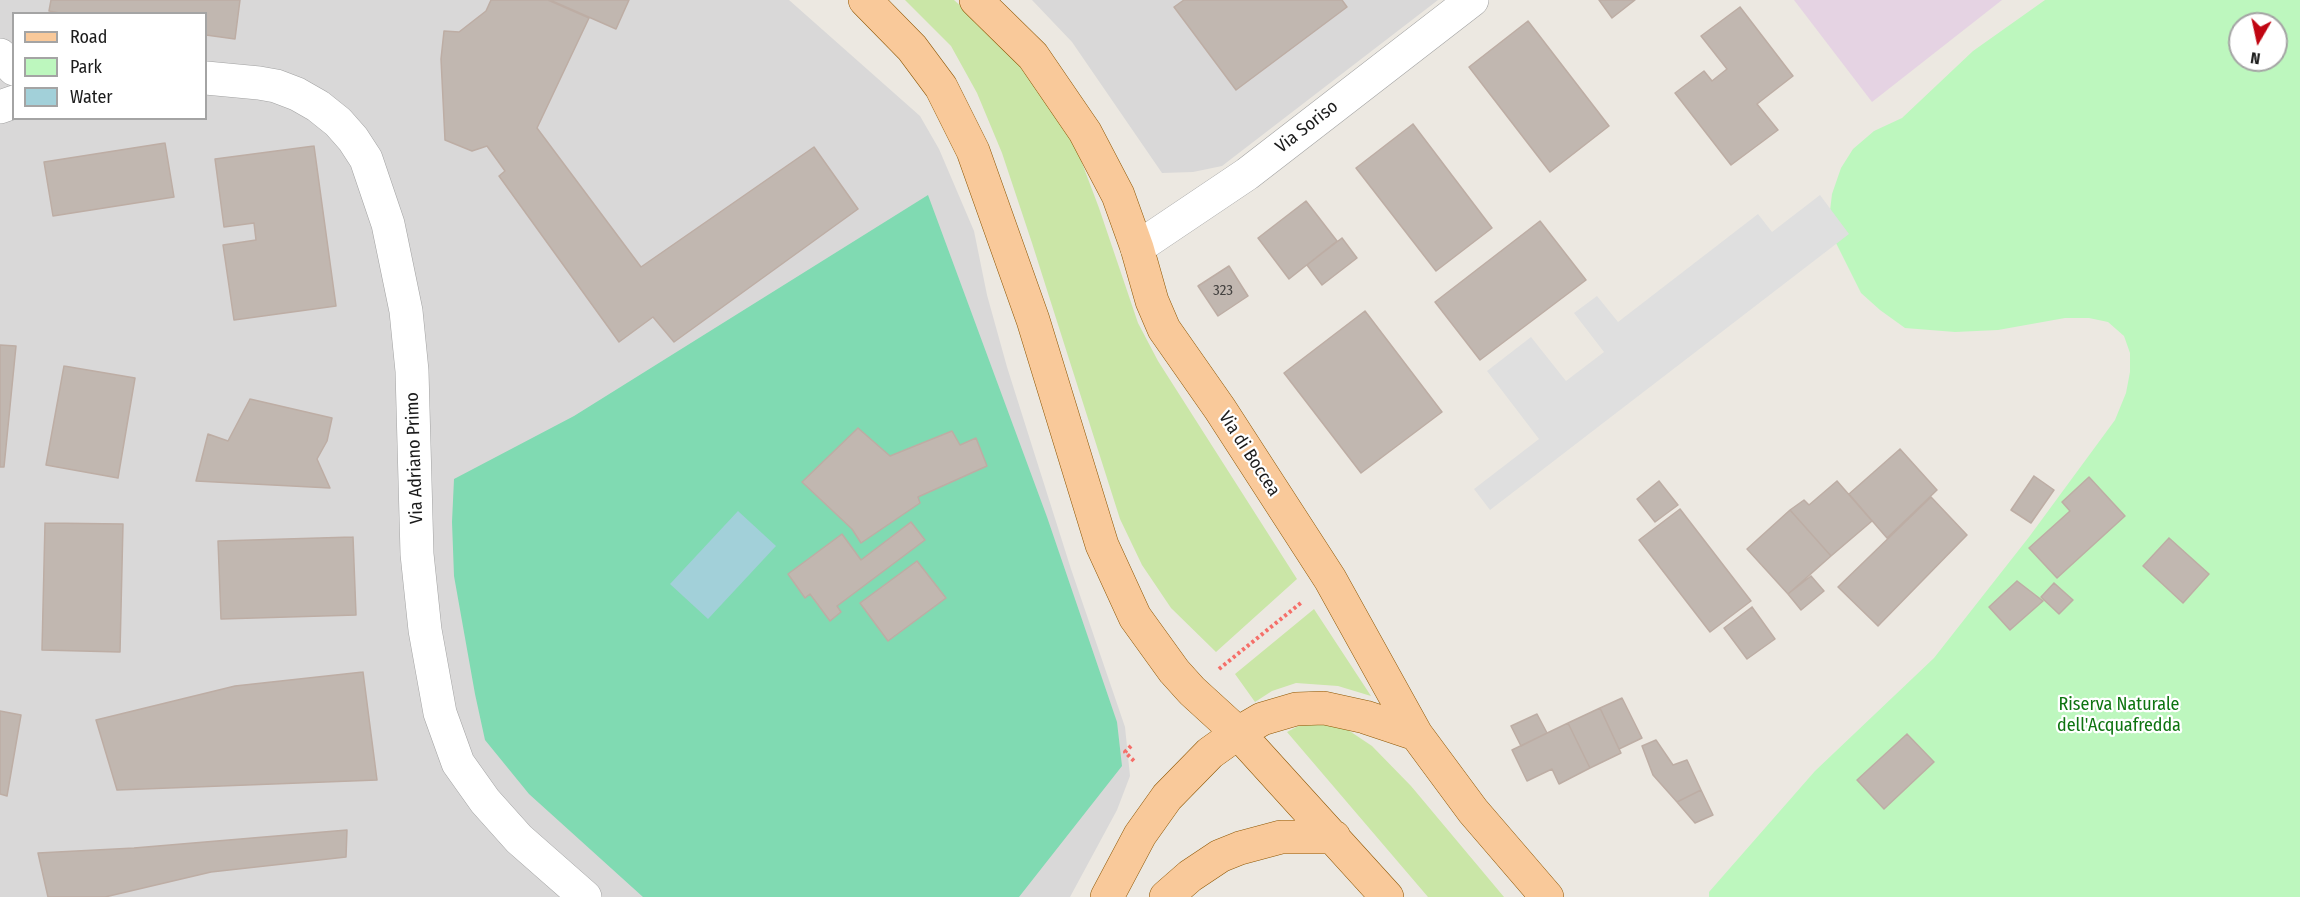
<!DOCTYPE html>
<html>
<head>
<meta charset="utf-8">
<style>
  body { margin:0 }
  #map { position:relative; width:2300px; height:897px; overflow:hidden; background:#ece8e1; font-family:"Fira Sans Condensed",sans-serif }
  canvas { display:block }
  .legend { position:absolute; left:12px; top:12px; width:195px; height:108px; box-sizing:border-box; background:#fff; border:2px solid #a4a4a4; margin:0; padding:8px 10px; list-style:none; font-size:18px; color:#1b1b1b }
  .legend li { display:flex; align-items:center; gap:12px; height:30px }
  .legend b { width:30px; border:2px solid #a4a4a4 }
  .north { position:absolute; left:2228px; top:12px; width:60px; height:60px; box-sizing:border-box; background:#fff; border:2px solid #a4a4a4; border-radius:50%; rotate:189deg; font-size:16px; font-weight:700; line-height:24px; text-align:center; color:#1b1b1b }
  .north::after { content:''; display:block; margin:auto; width:21px; height:27px; background:#c00612; clip-path:polygon(50% 0,100% 100%,50% 72%,0 100%) }
</style>
</head>
<body>
<div id="map">
<canvas width="2300" height="897"></canvas>
<ul class="legend">
<li><b style="height:8px;background:#f9c99a"></b>Road</li>
<li><b style="height:16px;background:#bdf7be"></b>Park</li>
<li><b style="height:16px;background:#a2d0d9"></b>Water</li>
</ul>
<div class="north">N</div>
</div>
<script>
const ctx = document.querySelector('canvas').getContext('2d');
ctx.lineJoin = 'round';
function fill(path, color) { ctx.fillStyle = color; ctx.fill(path, 'evenodd'); }
const poly = rows => new Path2D(rows.map(r => 'M' + r).join(''));
function strokePath(path, color, width, dash) { ctx.strokeStyle = color; ctx.lineWidth = width; ctx.lineCap = dash ? 'butt' : 'round'; ctx.setLineDash(dash || []); ctx.stroke(path); }
function label(font, color, halo, rows, align = 'center') {
  ctx.font = font + ' "Fira Sans Condensed",sans-serif'; ctx.lineWidth = 4.5; ctx.setLineDash([]); ctx.textBaseline = 'middle'; ctx.strokeStyle = halo; ctx.fillStyle = color; for (const [text, x, y, turn = 0] of rows) {
    ctx.save(); ctx.translate(x, y); ctx.rotate((+turn || 0) * Math.PI / 180); ctx.textAlign = isNaN(turn) ? turn : align; if (halo) ctx.strokeText(text, 0, 0); ctx.fillText(text, 0, 0); ctx.restore();
  }
}
fill(poly([
  [0,0,789,0,920,116,939,149,974,231,987,295,1007,367,1071,569,1125,727,1130,776,1117,810,1070,897,0,897],
  [14,14,206,14,206,118,14,118],
  [1032,0,1438,0,1222,166,1193,172,1162,173,1072,42]
]), '#d9d8d8');
fill(poly([
  [1794,0,2002,0,1872,102]
]), '#e5d3e3');
fill(poly([
  [905,0,954,0,1009,50,1060,117,1079,155,1099,208,1138,323,1158,361,1297,579,1216,652,1171,608,1142,565,1120,519,1032,243,1002,153,977,93,951,46],
  [1314,609,1371,696,1338,686,1296,683,1272,691,1255,702,1235,674],
  [1324,721,1348,730,1372,746,1411,786,1504,897,1428,897,1287,732,1304,723]
]), '#cae6a7');
fill(poly([
  [2045,0,2300,0,2300,897,1709,897,1709,892,1815,771,1934,658,2029,537,2115,420,2126,393,2130,372,2130,353,2124,336,2108,322,2089,318,2065,318,1998,330,1955,332,1905,328,1880,310,1861,293,1836,243,1830,211,1832,194,1841,168,1853,149,1874,131,1902,118,1973,51],
  [2240,24,2276,24,2276,60,2240,60]
]), '#bdf7be');
fill(poly([
  [928,195,1047,517,1117,722,1122,766,1019,897,643,897,529,794,485,740,475,694,454,576,452,522,454,479,574,416]
]), '#80dab2');
fill(poly([
  [1820,195,1849,234,1490,510,1474,489,1539,439,1487,371,1531,337,1566,381,1604,352,1574,313,1597,296,1618,322,1758,214,1772,232]
]), '#dfdfdf');
fill(poly([
  [738,511,776,546,708,619,670,584]
]), '#a2d0d9');
const building = poly([
  [51,0,240,0,235,39,206,35,206,14,65,14,49,11,51,0],
  [491,0,548,0,589,18,537,128,641,267,814,147,858,209,674,342,653,317,619,342,499,176,505,171,487,146,472,151,445,140,441,59,444,31,459,32,486,11,491,0],
  [550,0,629,0,616,29,550,0],
  [1184,0,1342,0,1347,7,1236,90,1174,7,1184,0],
  [1599,0,1635,0,1612,18,1599,0],
  [1740,7,1793,76,1757,104,1778,130,1731,165,1675,93,1704,71,1712,81,1727,69,1701,36,1740,7],
  [1528,21,1609,126,1550,172,1469,67,1528,21],
  [1413,124,1492,228,1436,271,1356,168,1413,124],
  [165,143,174,197,53,216,44,162,165,143],
  [314,146,336,306,234,320,223,245,256,240,254,223,224,227,215,159,314,146],
  [1306,201,1337,241,1289,279,1258,238,1306,201],
  [1540,221,1586,280,1480,360,1435,302,1540,221],
  [1342,238,1357,258,1322,285,1307,265,1342,238],
  [1229,266,1248,296,1218,316,1198,286,1229,266],
  [1365,311,1442,412,1361,473,1284,373,1365,311],
  [0,345,16,346,4,467,0,467,0,345],
  [64,366,135,378,118,478,46,465,64,366],
  [250,399,332,418,327,441,317,459,330,488,196,481,208,434,228,441,250,399],
  [858,428,890,456,952,431,960,445,976,438,987,466,918,497,920,503,861,543,852,529,802,482,858,428],
  [1900,449,1937,490,1887,538,1849,494,1900,449],
  [2034,476,2054,490,2031,523,2011,510,2034,476],
  [2089,477,2125,516,2057,578,2029,548,2070,511,2062,502,2089,477],
  [1659,481,1678,505,1655,522,1637,499,1659,481],
  [1837,481,1872,521,1831,556,1790,510,1804,500,1809,505,1837,481],
  [1931,497,1967,535,1878,626,1838,587,1931,497],
  [1680,509,1751,601,1710,632,1639,540,1680,509],
  [1790,510,1831,556,1788,594,1747,549,1790,510],
  [911,522,925,540,837,606,841,612,830,621,810,594,805,598,788,574,842,534,861,560,911,522],
  [45,523,123,524,120,652,42,650,45,523],
  [353,537,356,615,221,619,218,541,353,537],
  [2169,538,2209,574,2183,603,2143,566,2169,538],
  [917,561,946,598,888,641,860,603,917,561],
  [1811,576,1824,591,1801,610,1788,594,1811,576],
  [2017,581,2043,601,2010,630,1989,607,2017,581],
  [2054,583,2073,600,2059,614,2041,597,2054,583],
  [1752,607,1775,639,1747,659,1724,628,1752,607],
  [363,672,377,780,117,790,96,720,235,686,363,672],
  [1622,698,1642,738,1619,749,1600,708,1622,698],
  [1600,708,1621,753,1590,768,1568,723,1600,708],
  [0,711,21,715,7,796,0,794,0,711],
  [1537,714,1547,733,1521,746,1511,726,1537,714],
  [1568,723,1590,768,1559,784,1552,769,1527,781,1512,750,1568,723],
  [1907,734,1934,762,1884,809,1857,780,1907,734],
  [1656,740,1673,765,1687,760,1701,790,1677,802,1653,775,1642,746,1656,740],
  [1701,790,1713,815,1695,823,1677,802,1701,790],
  [347,830,346,857,211,872,105,897,48,897,38,853,134,848,347,830]
]);
fill(building, '#c1b7b0');
strokePath(building, '#bdada4', 1.5);
const minor = poly([
  [0,55,14,69],
  [206,78,259,83,276,86,297,94,318,106,338,122,353,139,366,159,388,224,406,311,412,371,417,554,425,630,440,713,458,763,485,801,519,839,585,897],
  [0,107,14,102],
  [1137,248,1247,174,1472,0]
]);
const major = poly([
  [865,0,912,48,941,87,973,151,1033,320,1102,545,1135,617,1174,671,1192,691,1238,733,1387,897],
  [976,0,1033,56,1085,132,1118,195,1137,248,1152,301,1164,329,1220,409,1330,579,1416,734,1473,811,1547,897],
  [1107,897,1140,835,1167,797,1210,753,1238,733,1262,719,1296,709,1324,708,1365,717,1416,734],
  [1166,897,1190,876,1220,856,1240,848,1281,837,1334,837]
]);
strokePath(minor, '#a2a2a2', 34);
strokePath(major, '#8e5704', 34);
strokePath(poly([
  [1219,669,1302,602],
  [1131,746,1125,752,1135,762]
]), '#f56f69', 4, [3, 3]);
strokePath(minor, '#fff', 33);
strokePath(major, '#f9c99a', 33);
label('15px', '#444240', null, [
  ["323",1223,291]
]);
label('18px', '#1b1b1b', '#fff', [
  ["Via Soriso",1307,127,-38],
  ["Via di Boccea",1249,454,57],
  ["Via Adriano Primo",415,458,-92]
]);
label('18px', '#0e7410', '#fff', [
  ["Riserva Naturale",2119,705],
  ["dell'Acquafredda",2119,726]
]);
</script>
</body>
</html>
